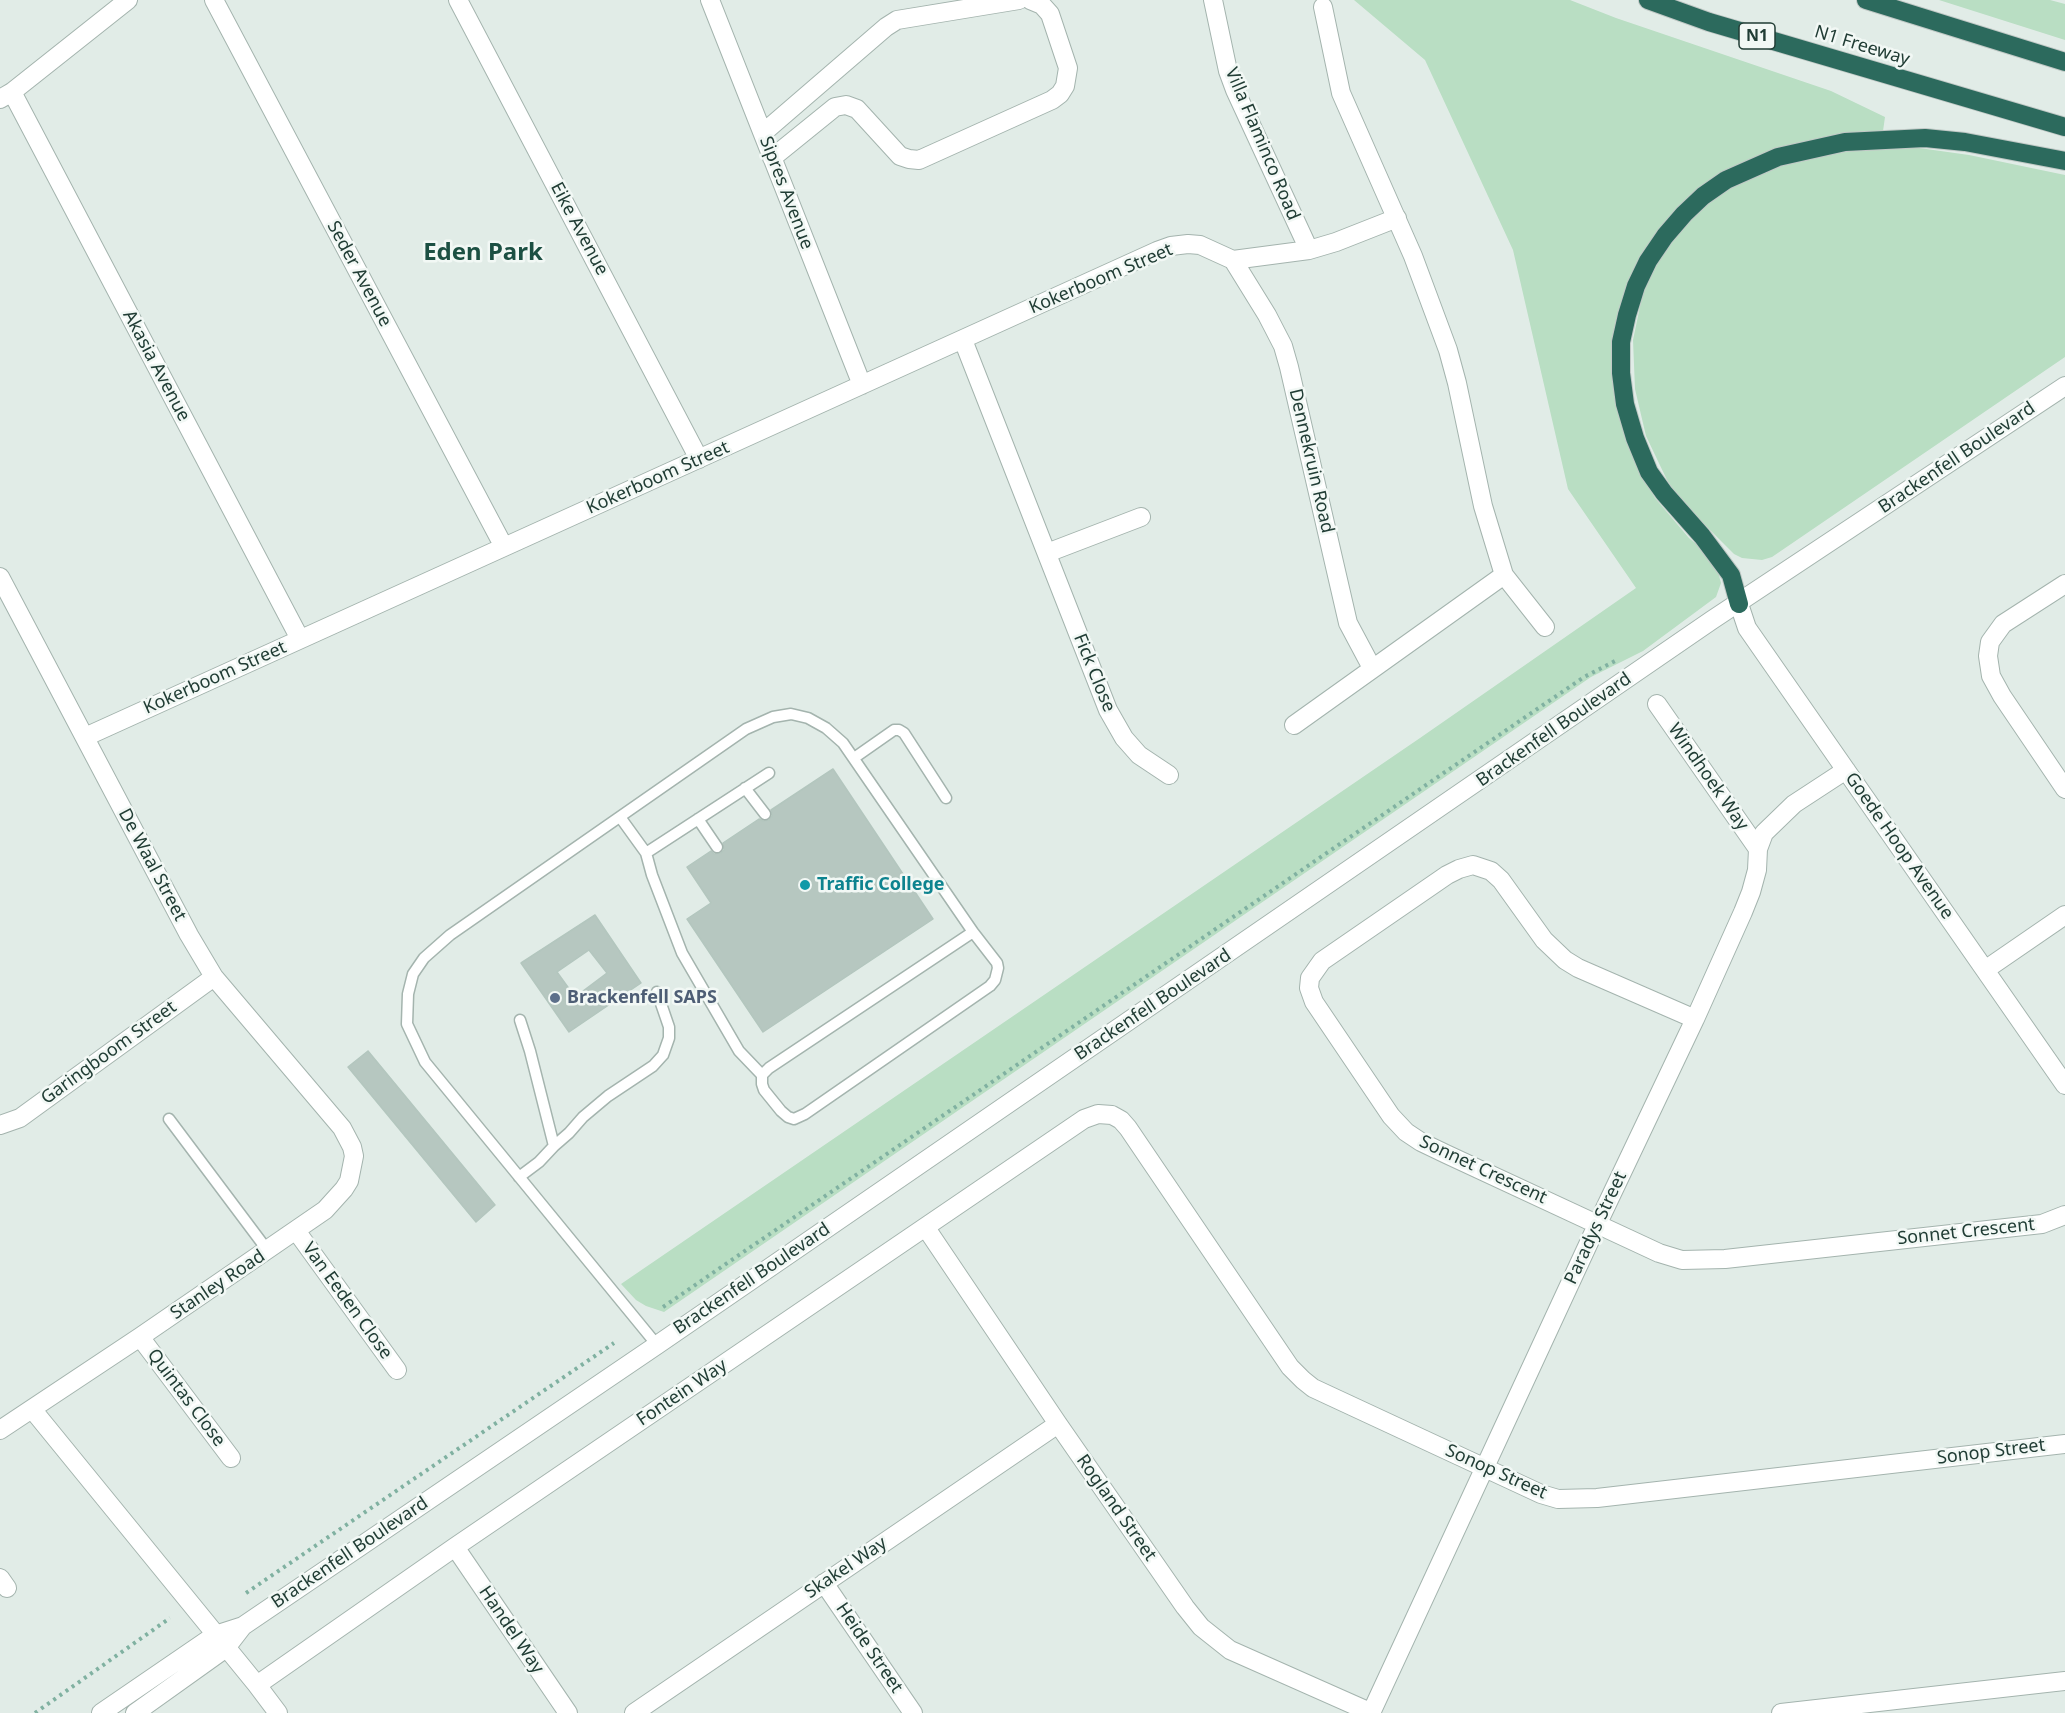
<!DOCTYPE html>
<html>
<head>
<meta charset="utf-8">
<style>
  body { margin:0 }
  canvas { display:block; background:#e1ece7 }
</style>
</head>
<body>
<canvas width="2065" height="1713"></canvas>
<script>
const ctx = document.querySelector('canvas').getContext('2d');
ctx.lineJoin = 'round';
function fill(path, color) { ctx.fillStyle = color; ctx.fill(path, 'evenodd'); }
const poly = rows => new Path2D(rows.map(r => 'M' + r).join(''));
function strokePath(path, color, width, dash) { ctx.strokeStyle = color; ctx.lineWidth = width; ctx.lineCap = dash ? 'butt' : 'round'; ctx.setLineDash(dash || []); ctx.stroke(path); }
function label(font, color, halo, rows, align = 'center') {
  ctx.font = font + ' "Noto Sans",sans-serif'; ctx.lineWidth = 5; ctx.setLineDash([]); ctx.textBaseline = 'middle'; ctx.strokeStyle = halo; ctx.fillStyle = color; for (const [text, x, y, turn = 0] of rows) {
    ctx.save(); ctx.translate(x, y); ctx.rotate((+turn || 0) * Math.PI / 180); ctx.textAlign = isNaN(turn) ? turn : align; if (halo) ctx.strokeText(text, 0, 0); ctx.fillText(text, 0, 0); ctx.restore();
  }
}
fill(poly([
  [1354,0,1570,0,1616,18,1831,91,1885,117,1883,131,1737,167,1633,272,1623,297,1617,322,1612,365,1614,388,1623,431,1642,475,1655,498,1689,538,1709,555,1717,568,1721,583,1716,597,1643,651,1591,677,664,1312,646,1306,636,1300,621,1284,1420,738,1636,588,1568,489,1513,250,1425,60],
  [1939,0,2050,0,2065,4,2065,40],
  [1905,146,1969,155,2065,175,2065,357,1772,557,1762,560,1742,558,1734,554,1680,500,1667,480,1646,436,1635,389,1633,340,1643,292,1651,269,1674,235,1703,206,1737,183,1788,162,1841,150]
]), '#b9dec3');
const building = poly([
  [833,769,933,919,763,1032,687,919,711,903,687,867,711,851,714,854,721,853,724,850,723,843,759,819,763,821,769,820,772,816,771,810,833,769],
  [595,915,641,983,569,1032,521,963,595,915],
  [589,950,607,973,575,997,557,972,589,950],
  [368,1051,495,1205,476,1222,348,1067,368,1051]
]);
fill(building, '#b6c7c0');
strokePath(building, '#b3c6be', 1.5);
const service = poly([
  [854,758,894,730,899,730,904,733,946,798],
  [745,788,765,814],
  [620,817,646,853,769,773],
  [698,819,717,847],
  [646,853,652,875,682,953,739,1051,762,1075],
  [169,1119,268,1251],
  [554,1146,569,1133,583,1117,608,1096,653,1066,663,1055,669,1038,669,1027,657,992],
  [519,1177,539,1162,554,1146,530,1051,520,1020],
  [657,1345,425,1062,407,1024,408,994,413,974,424,958,450,935,746,729,773,717,791,714,808,718,826,728,843,743,973,932,997,963,998,968,995,980,990,986,805,1114,794,1119,788,1117,781,1111,764,1090,762,1084,762,1075,769,1068,973,932]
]);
const minor = poly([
  [214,0,504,547],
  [458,0,699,459],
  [710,0,862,385],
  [1213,0,1228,71,1235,90,1309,250],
  [1323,7,1341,93,1413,256,1448,350,1457,383,1483,506,1504,575,1545,627],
  [12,92,300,639],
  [0,99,12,92,128,0],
  [763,133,886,27,897,20,1019,0],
  [772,158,835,107,846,105,857,109,900,156,909,159,919,160,1052,100,1060,94,1065,86,1068,68,1050,14,1042,5,1030,0],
  [1233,260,1309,250,1336,242,1397,218],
  [963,340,1108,710,1124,738,1139,755,1169,775],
  [1047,553,1141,517],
  [0,577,189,935,214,977,342,1128,352,1147,354,1156,349,1181,344,1189,325,1210,140,1337,0,1430],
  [2065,584,2003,624,1990,642,1988,656,1991,676,2002,696,2065,789],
  [1739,604,1747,628,2065,1085],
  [1657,704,1758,849],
  [1294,725,1504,575],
  [85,737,1157,251,1171,246,1188,244,1200,245,1233,260,1267,315,1283,346,1289,367,1348,623,1372,668],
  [1985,970,2065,915],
  [1695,1019,1578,968,1565,960,1544,940,1501,880,1491,871,1473,865,1459,869,1447,875,1322,961,1310,978,1309,988,1314,1002,1391,1116,1406,1132,1421,1142,1446,1154,1659,1253,1682,1260,1725,1259,2042,1224,2065,1215],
  [0,1125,20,1118,214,977],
  [926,1228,1058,1424,1185,1607,1201,1627,1230,1650,1372,1713],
  [297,1232,397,1370],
  [140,1337,231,1458],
  [32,1409,257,1685,278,1713],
  [455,1547,568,1713],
  [0,1578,7,1588],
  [824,1583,913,1713],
  [257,1685,455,1547,1084,1119,1098,1114,1112,1115,1121,1120,1128,1128,1290,1367,1303,1380,1313,1388,1328,1395,1541,1494,1558,1499,1597,1498,2065,1444],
  [634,1713,1058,1424],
  [1371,1713,1598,1223,1695,1019,1743,912,1751,892,1757,870,1758,849,1764,833,1794,804,1846,770],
  [1781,1713,2065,1681]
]);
const tertiary = poly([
  [101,1713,215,1635,243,1626,657,1345,1712,620,2065,386],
  [135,1713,226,1648,243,1626]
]);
const motorway = poly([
  [1648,0,1709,22,2065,127],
  [1866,0,2065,62],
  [1739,604,1731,575,1702,536,1664,493,1649,472,1635,438,1625,404,1621,373,1621,342,1627,315,1636,286,1648,261,1665,236,1684,214,1703,196,1726,180,1778,157,1845,142,1925,138,1965,142,2065,161]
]);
strokePath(service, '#a4b4ae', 13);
strokePath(minor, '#a4b4ae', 20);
strokePath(tertiary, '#a4b4ae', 20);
strokePath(motorway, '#c1c9c6', 20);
strokePath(poly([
  [663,1307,1584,677,1615,661],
  [246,1593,614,1343],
  [35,1713,170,1618]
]), '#80b1a1', 4, [3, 4.5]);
strokePath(service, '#fff', 10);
strokePath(minor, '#fff', 18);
strokePath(tertiary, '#fff', 18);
strokePath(motorway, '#2c6a5d', 18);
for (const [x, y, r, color] of [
  [805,885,6,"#0f9aa8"],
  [555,998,6,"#5c6f8a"]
]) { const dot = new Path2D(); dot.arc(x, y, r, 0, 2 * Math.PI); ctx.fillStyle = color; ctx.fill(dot); strokePath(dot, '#f2f8f5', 2); }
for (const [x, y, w] of [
  [1757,36,36]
]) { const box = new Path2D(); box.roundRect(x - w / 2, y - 13, w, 26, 4.5); ctx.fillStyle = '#f2f8f5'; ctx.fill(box); strokePath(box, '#213d35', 1.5); }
label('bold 16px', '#213d35', null, [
  ["N1",1757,36]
]);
label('18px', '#213d35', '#f2f8f5', [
  ["N1 Freeway",1862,46,17],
  ["Villa Flaminco Road",1262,144,67],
  ["Sipres Avenue",786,193,69],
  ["Eike Avenue",579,229,62],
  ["Seder Avenue",359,274,62],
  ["Kokerboom Street",1101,279,-23],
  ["Akasia Avenue",156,366,62],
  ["Brackenfell Boulevard",1957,458,-34],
  ["Dennekruin Road",1311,461,77],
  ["Kokerboom Street",658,478,-24],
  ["Fick Close",1094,673,68],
  ["Kokerboom Street",215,678,-24],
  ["Brackenfell Boulevard",1554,730,-35],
  ["Windhoek Way",1708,777,55],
  ["Goede Hoop Avenue",1899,846,55],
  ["De Waal Street",152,865,62],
  ["Brackenfell Boulevard",1153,1005,-34],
  ["Garingboom Street",109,1053,-36],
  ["Sonnet Crescent",1483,1170,25],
  ["Paradys Street",1596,1228,-65],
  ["Sonnet Crescent",1966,1232,-6],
  ["Brackenfell Boulevard",752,1279,-34],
  ["Stanley Road",218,1285,-34],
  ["Van Eeden Close",347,1301,54],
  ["Fontein Way",682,1393,-34],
  ["Quintas Close",186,1398,53],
  ["Sonop Street",1991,1452,-7],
  ["Sonop Street",1496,1472,24],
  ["Rogland Street",1116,1508,55],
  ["Brackenfell Boulevard",350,1553,-34],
  ["Skakel Way",846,1568,-34],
  ["Handel Way",511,1630,56],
  ["Heide Street",869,1648,56]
]);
label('bold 18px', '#0d838f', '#f2f8f5', [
  ["Traffic College",817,885]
], 'left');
label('bold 18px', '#4e5e75', '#f2f8f5', [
  ["Brackenfell SAPS",567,998]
], 'left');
label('bold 24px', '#1c5043', '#f2f8f5', [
  ["Eden Park",483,253]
]);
</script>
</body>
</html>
